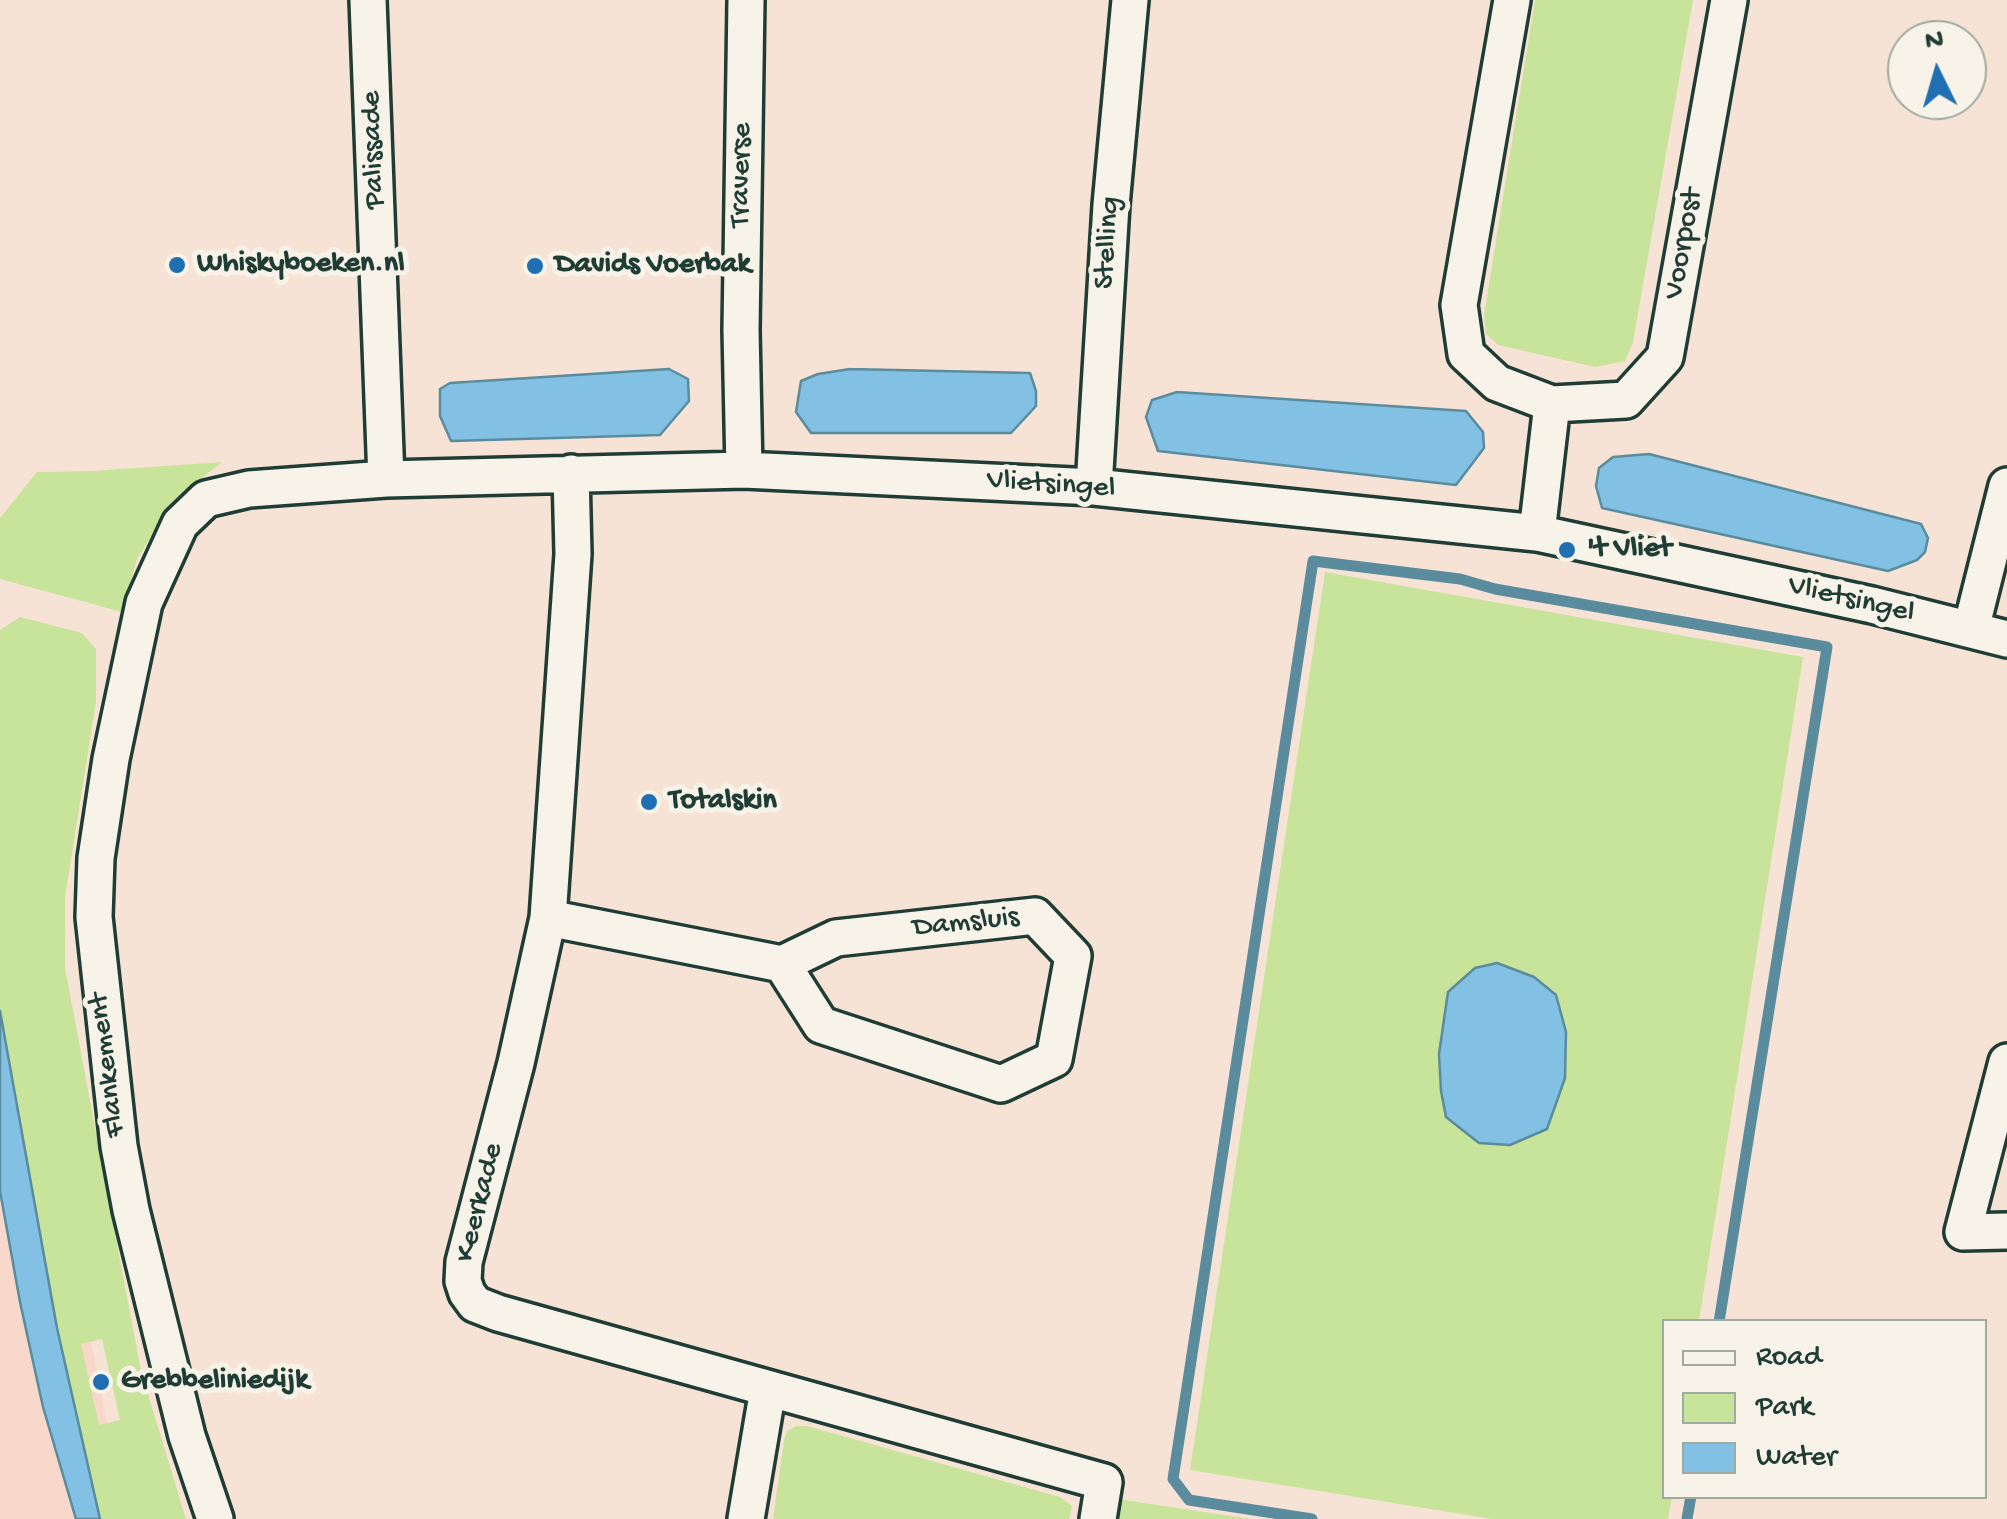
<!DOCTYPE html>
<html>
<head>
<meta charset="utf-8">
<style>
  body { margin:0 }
  #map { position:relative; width:2007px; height:1519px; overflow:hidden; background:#f7e3d6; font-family:"Gochi Hand",sans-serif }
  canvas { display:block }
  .legend { position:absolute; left:1662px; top:1319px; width:325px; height:180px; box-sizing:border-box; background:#f7f3e8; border:2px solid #a1aaa0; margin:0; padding:12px 18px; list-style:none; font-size:30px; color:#1f3d34 }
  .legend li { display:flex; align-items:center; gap:20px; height:50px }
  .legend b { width:50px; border:2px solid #a1aaa0 }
  .north { position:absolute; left:1887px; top:20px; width:100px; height:100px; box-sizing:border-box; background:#f7f3e8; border:2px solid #a1aaa0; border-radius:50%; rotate:355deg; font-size:28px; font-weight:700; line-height:40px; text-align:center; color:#1f3d34 }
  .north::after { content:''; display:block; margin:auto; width:35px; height:45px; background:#1f6fb2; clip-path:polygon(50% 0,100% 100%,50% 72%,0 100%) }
</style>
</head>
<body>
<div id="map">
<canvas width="2007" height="1519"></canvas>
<ul class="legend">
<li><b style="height:12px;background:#f7f3e8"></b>Road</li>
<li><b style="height:28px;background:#c8e39a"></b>Park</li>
<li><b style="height:28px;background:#82c1e3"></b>Water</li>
</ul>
<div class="north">N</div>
</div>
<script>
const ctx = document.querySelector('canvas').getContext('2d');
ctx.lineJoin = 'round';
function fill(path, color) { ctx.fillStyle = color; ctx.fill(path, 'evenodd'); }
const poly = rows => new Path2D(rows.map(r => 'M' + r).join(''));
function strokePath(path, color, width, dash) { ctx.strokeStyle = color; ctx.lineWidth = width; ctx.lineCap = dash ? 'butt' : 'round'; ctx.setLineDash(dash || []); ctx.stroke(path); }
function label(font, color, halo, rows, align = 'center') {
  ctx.font = font + ' "Gochi Hand",sans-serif'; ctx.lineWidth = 10; ctx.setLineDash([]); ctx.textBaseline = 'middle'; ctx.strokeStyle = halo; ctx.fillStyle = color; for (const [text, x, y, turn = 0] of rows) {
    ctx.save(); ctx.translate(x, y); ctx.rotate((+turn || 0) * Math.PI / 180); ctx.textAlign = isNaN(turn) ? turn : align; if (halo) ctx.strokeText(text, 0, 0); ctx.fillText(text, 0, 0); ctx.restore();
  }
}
fill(poly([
  [0,887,123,1501,130,1519,0,1519]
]), '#f7d8ca');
fill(poly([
  [1535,0,1693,0,1633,342,1625,361,1595,367,1498,345,1486,334,1484,315],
  [222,462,174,500,137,559,122,612,0,579,0,518,37,472,92,471],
  [1325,572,1803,657,1699,1321,1664,1322,1664,1496,1672,1497,1668,1519,1492,1519,1190,1470],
  [1475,968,1510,1145,1479,1143,1446,1117,1448,992],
  [20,617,82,633,96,649,96,702,65,897,65,968,141,1371,186,1519,100,1519,57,1328,0,1011,0,630],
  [102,1339,120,1420,99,1425,81,1344],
  [796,1426,807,1426,1060,1497,1072,1506,1069,1519,773,1519,784,1441,787,1431],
  [1117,1499,1252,1519,1114,1519]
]), '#c8e39a');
const water = poly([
  [669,369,688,379,689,401,660,435,451,441,440,416,440,389,450,383,669,369],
  [850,369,1030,373,1036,391,1036,406,1011,433,811,433,796,412,801,381,818,374,850,369],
  [1177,392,1466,411,1483,432,1484,448,1456,485,1158,451,1146,417,1152,400,1177,392],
  [1649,454,1921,524,1928,538,1925,552,1917,560,1888,571,1602,508,1596,486,1599,468,1613,457,1649,454],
  [1497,963,1534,977,1556,995,1566,1032,1565,1078,1547,1129,1510,1145,1479,1143,1446,1117,1441,1091,1439,1054,1448,992,1475,968,1497,963],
  [0,1011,57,1328,100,1519,76,1519,43,1407,20,1302,0,1191,0,1011]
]);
fill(water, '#82c1e3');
strokePath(water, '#5a8c9d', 2.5);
strokePath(poly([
  [1312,1519,1189,1500,1173,1479,1313,561,1460,579,1495,589,1827,647,1719,1322],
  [1687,1519,1691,1496]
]), '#5a8c9d', 11);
const minor = poly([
  [368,0,386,479],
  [1512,0,1459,305,1466,354,1497,383,1552,404,1626,400,1665,357,1729,0],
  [744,470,741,330,746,0],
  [571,473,573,554,548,918,516,1063,464,1262,463,1281,467,1293,475,1304,498,1313,1104,1482,1098,1519],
  [1094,487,1111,205,1130,0],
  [1537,533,1552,404],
  [1971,629,2007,486],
  [548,918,782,964,836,938,1035,916,1073,956,1054,1059,1001,1084,821,1025,782,964],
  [2007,1062,1963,1232,2007,1231],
  [215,1519,187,1436,131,1210,119,1146,94,917,96,858,111,759,144,603,180,524,206,499,249,489,386,479,744,470,1094,487,1537,533,1872,605,2007,639],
  [746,1519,768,1389]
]);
strokePath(minor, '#1f3d34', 42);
strokePath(minor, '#f7f3e8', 35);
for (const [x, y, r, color] of [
  [177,265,10,"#1f6fb2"],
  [535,266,10,"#1f6fb2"],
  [1567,550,10,"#1f6fb2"],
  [649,802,10,"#1f6fb2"],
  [101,1382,10,"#1f6fb2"]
]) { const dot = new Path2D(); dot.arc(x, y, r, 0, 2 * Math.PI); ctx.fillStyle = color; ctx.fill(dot); strokePath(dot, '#f7f3e8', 4); }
label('30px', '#1f3d34', '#f7f3e8', [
  ["Palissade",375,150,-92],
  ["Traverse",743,175,-89],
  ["Stelling",1109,243,-86],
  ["Voorpost",1685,244,-80],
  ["Vlietsingel",1051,486,4],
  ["Vlietsingel",1851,601,13],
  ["Damsluis",966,924,-6],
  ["Flankement",109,1065,-97],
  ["Keerkade",481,1203,-76]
]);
label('bold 30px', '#1f3d34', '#f7f3e8', [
  ["Whiskyboeken.nl",197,265],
  ["Davids Voerbak",555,266],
  ["'t Vliet",1587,550],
  ["Totalskin",669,802],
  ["Grebbeliniedijk",121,1382]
], 'left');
</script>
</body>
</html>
